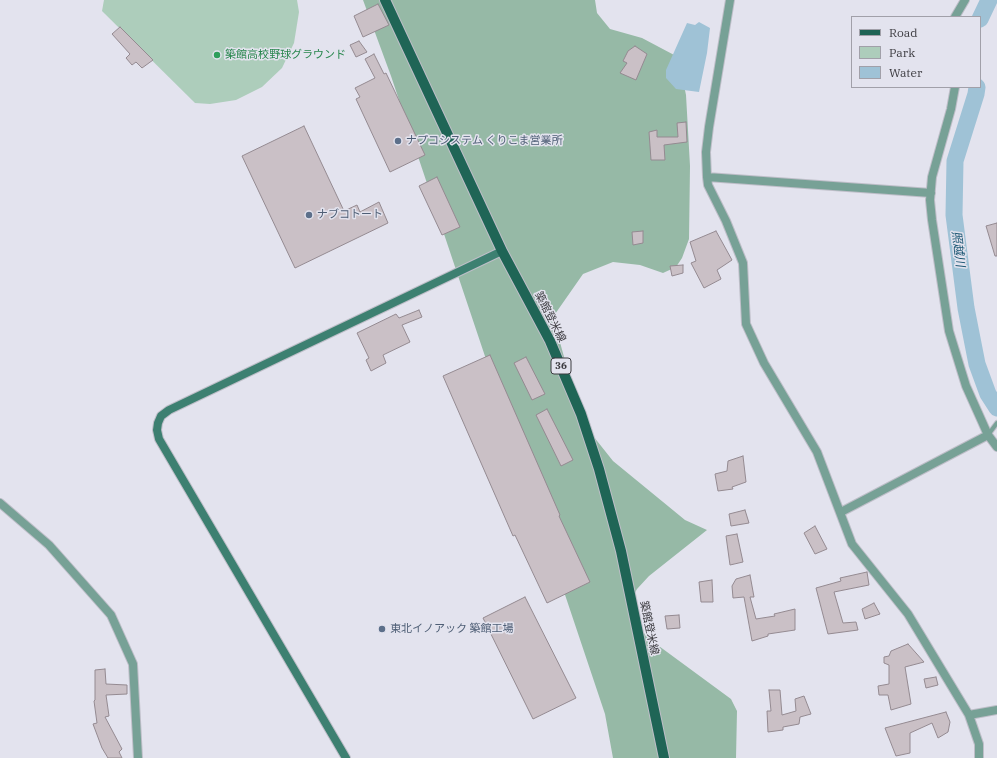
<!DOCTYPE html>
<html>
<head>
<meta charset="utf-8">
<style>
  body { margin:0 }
  #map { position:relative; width:997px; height:758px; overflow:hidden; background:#e3e3ee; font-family:"IBM Plex Serif",serif }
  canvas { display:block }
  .legend { position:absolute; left:851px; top:16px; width:130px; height:72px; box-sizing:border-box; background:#e3e3ee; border:1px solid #a1a0a9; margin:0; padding:5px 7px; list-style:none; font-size:12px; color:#3d3c41 }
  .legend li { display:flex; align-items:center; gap:8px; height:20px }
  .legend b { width:20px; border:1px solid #a1a0a9 }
</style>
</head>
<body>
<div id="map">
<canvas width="997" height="758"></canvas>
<ul class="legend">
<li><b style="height:5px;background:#1f6556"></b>Road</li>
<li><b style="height:11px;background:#adcdbb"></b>Park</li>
<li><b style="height:11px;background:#9fc2d6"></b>Water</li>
</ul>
</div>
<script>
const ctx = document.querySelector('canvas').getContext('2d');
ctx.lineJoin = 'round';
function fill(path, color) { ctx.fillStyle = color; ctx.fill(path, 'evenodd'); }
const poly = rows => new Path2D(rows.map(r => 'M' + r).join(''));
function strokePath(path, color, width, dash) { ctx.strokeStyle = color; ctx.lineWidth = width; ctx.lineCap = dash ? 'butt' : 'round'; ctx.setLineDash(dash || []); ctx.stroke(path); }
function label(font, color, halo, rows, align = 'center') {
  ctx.font = font + ' "IBM Plex Serif","Noto Sans JP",serif'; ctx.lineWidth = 3; ctx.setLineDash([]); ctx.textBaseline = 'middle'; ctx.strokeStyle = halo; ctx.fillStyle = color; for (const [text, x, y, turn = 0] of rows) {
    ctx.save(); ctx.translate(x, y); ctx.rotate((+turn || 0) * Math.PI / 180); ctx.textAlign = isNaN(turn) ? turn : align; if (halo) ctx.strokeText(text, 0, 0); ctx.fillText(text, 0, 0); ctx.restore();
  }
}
fill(poly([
  [104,0,297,0,299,12,294,43,282,68,262,87,236,100,210,104,195,103,102,11]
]), '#adcdbb');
fill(poly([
  [363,0,595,0,597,13,610,29,642,38,676,56,681,71,686,95,690,166,689,239,682,258,676,267,663,273,640,265,613,262,583,274,553,317,582,422,613,461,685,520,707,530,649,576,637,589,631,600,634,620,648,638,731,699,737,711,736,758,613,758,605,714,391,76]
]), '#96b9a6');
fill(poly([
  [699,22,710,28,707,53,699,92,676,89,666,78,666,70,687,23,695,25]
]), '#9fc2d6');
strokePath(poly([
  [980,19,989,0],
  [977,87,976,94,955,161,954,215,966,308,977,364,988,394,997,408]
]), '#9fc2d6', 17);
const building = poly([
  [378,4,389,25,363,37,354,16,378,4],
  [120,27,153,60,142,68,136,62,132,65,126,58,130,54,112,34,120,27],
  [359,41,367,52,356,57,350,45,359,41],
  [635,46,647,54,636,80,620,73,627,63,623,61,628,51,635,46],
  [374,54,384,74,386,73,425,155,390,172,356,99,360,97,355,88,375,78,365,59,374,54],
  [686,122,687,142,664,145,665,160,651,160,649,132,657,130,657,137,678,137,677,123,686,122],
  [304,126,344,211,357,205,360,212,379,202,388,223,295,268,242,156,304,126],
  [437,177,460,227,442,235,419,186,437,177],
  [997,223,997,256,995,256,986,226,997,223],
  [643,231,643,243,633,245,632,232,643,231],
  [716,231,732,260,717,270,721,279,704,288,691,263,696,261,690,242,716,231],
  [683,265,683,273,672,276,670,266,683,265],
  [419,310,422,317,402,325,410,342,383,355,386,363,371,371,366,360,369,358,357,333,396,314,399,318,419,310],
  [490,355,560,515,559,516,590,582,547,603,515,535,513,536,443,376,490,355],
  [526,357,545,394,532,400,514,363,526,357],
  [547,409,573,460,561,466,536,415,547,409],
  [743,456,746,482,732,487,733,489,718,491,715,474,727,471,728,461,743,456],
  [745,510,749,523,731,526,729,514,745,510],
  [815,526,827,549,815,554,804,533,815,526],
  [737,534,743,562,730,565,726,536,737,534],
  [867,572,869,585,834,592,843,623,856,622,858,630,828,634,816,588,841,581,840,578,867,572],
  [750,575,754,597,750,597,756,619,775,616,774,614,795,609,795,630,768,634,768,636,752,641,744,597,733,598,732,586,736,579,750,575],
  [712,580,713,602,701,602,699,582,712,580],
  [525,597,576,698,533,719,483,618,525,597],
  [874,603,880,614,865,619,862,609,874,603],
  [679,615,680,628,667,629,665,616,679,615],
  [908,644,924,662,905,667,911,704,891,710,888,695,879,695,878,686,889,684,889,665,884,663,884,657,889,656,891,651,908,644],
  [105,669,106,684,127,685,127,694,106,695,109,716,105,717,122,749,119,752,122,758,108,758,102,748,93,724,97,723,94,701,95,700,95,670,105,669],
  [936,677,938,685,926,688,924,679,936,677],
  [769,690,780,690,782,715,796,711,795,699,804,696,811,714,800,717,799,724,783,727,783,730,768,732,767,711,771,711,769,690],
  [946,712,950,722,948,732,938,738,932,723,910,733,910,753,896,756,885,728,946,712]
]);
fill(building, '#cac0c6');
strokePath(building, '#948a91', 1);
const lane = poly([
  [988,435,997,423]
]);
const street = poly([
  [730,0,709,127,706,152,707,177,708,185,726,221,743,263,746,324,764,363,817,452,852,544,908,614,969,715,979,744,979,758],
  [955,17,965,0],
  [955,87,951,109,932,177,930,200,932,220,949,331,966,386,988,435,997,447],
  [707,177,931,193],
  [0,503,49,545,111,615,133,664,138,758],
  [841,512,988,435],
  [969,715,997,710]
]);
const secondary = poly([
  [346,758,159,439,157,430,158,423,161,416,169,410,502,251]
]);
const primary = poly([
  [385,0,502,251,550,341,581,414,599,469,621,551,664,758]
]);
strokePath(lane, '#bebec8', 6);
strokePath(street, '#bebec8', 10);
strokePath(secondary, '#bebec8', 10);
strokePath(primary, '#bebec8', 12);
strokePath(lane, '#77a196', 4);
strokePath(street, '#77a196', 8);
strokePath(secondary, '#3d8071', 8);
strokePath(primary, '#1f6556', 10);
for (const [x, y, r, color] of [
  [217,55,4,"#2e9e5b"],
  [398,141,4,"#5c6f8a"],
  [309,215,4,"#5c6f8a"],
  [382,629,4,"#5c6f8a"]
]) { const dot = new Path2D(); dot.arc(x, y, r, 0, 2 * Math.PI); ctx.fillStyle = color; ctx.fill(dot); strokePath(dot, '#e3e3ee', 1.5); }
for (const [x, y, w] of [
  [561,366,20]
]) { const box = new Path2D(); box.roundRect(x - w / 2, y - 8, w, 16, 3); ctx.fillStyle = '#e3e3ee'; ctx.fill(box); strokePath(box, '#3d3c41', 1); }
label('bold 10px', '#3d3c41', null, [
  ["36",561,366]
]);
label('11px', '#27864d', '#e3e3ee', [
  ["築館高校野球グラウンド",225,55]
], 'left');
label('11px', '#4e5e75', '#e3e3ee', [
  ["ナプコシステム くりこま営業所",406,141],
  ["ナブコトート",317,215],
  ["東北イノアック 築館工場",390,629]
], 'left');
label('11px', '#3d3c41', '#e3e3ee', [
  ["築館登米線",550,317,63],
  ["築館登米線",649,628,78]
]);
label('italic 12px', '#1a5673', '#e3e3ee', [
  ["照越川",958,249,83]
]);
</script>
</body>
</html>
